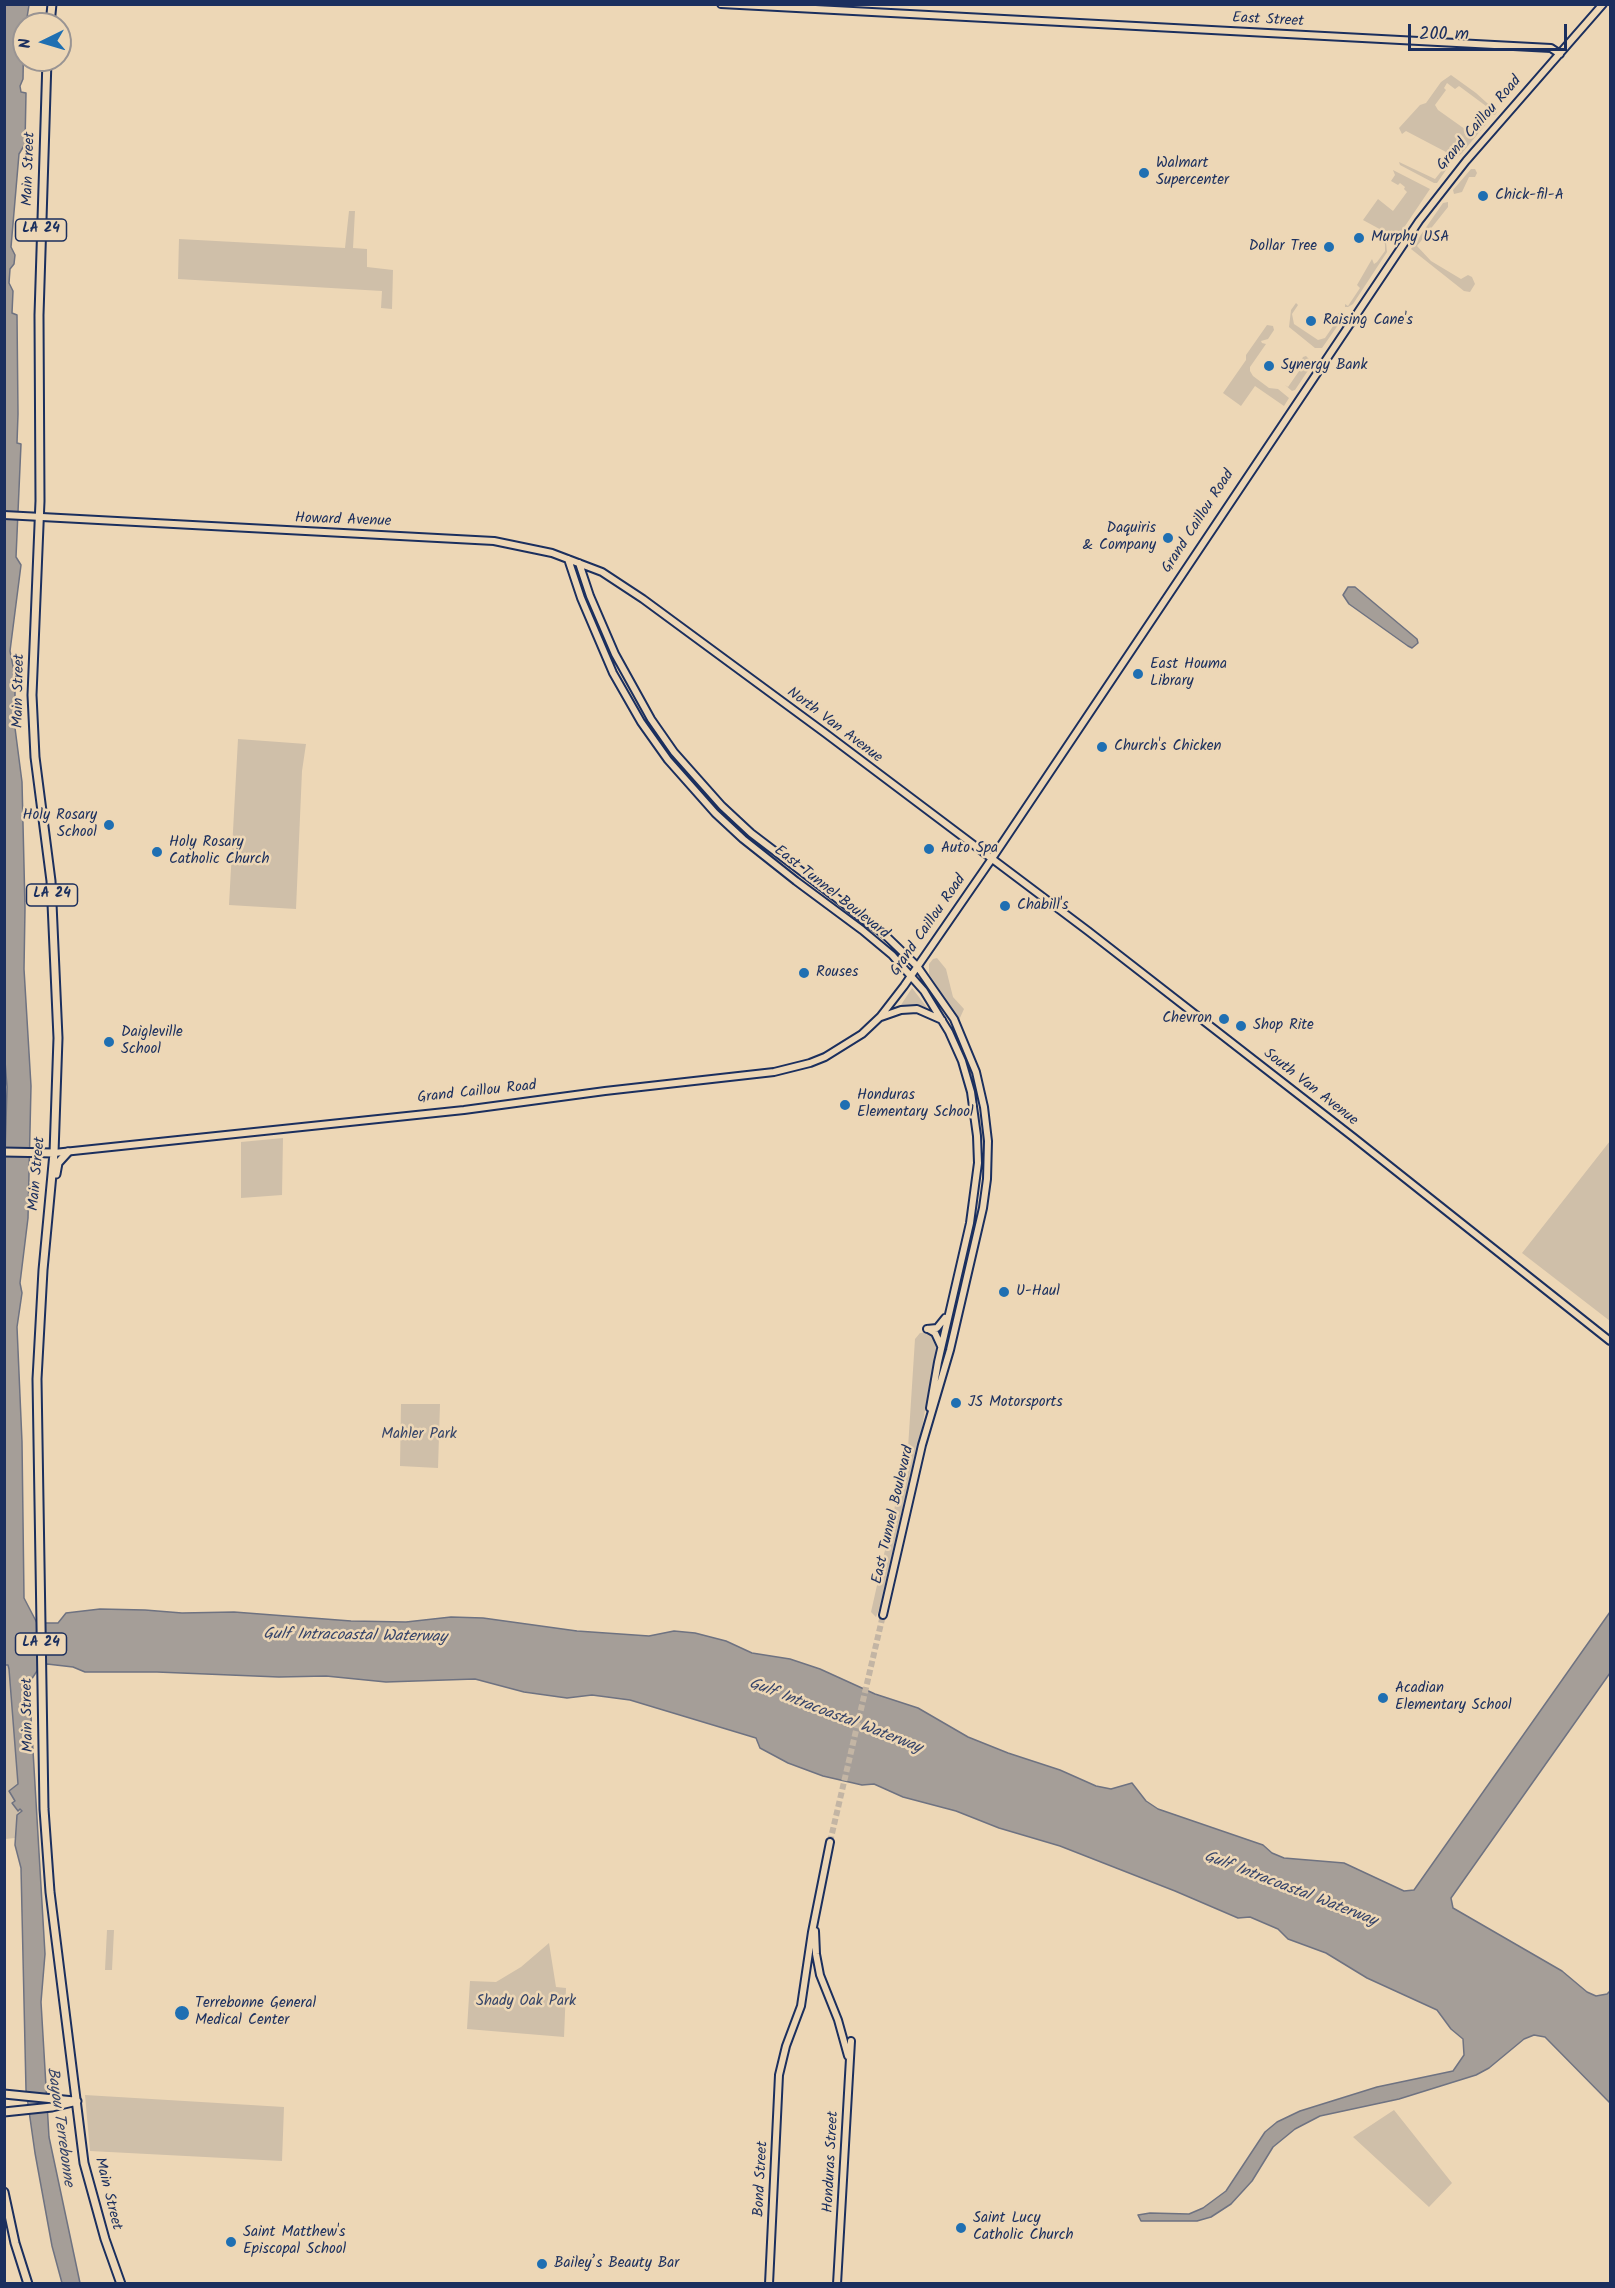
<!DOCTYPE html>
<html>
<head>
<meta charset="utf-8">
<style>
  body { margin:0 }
  #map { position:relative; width:1615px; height:2288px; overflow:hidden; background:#edd7b6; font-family:Kalam,sans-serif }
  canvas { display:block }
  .frame { position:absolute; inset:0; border:6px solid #1b2f5e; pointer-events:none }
  .north { position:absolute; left:12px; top:12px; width:60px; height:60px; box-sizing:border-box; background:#edd7b6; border:2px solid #999493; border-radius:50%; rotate:265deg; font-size:16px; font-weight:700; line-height:24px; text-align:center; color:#1b2f5e }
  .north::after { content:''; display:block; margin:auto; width:21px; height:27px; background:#1f6fb2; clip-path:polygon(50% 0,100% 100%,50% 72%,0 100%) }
  .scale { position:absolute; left:1408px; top:24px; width:159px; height:27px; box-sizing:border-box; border:3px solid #1b2f5e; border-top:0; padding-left:8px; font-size:18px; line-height:21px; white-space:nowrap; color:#1b2f5e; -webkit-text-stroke:4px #edd7b6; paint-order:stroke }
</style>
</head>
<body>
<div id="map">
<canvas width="1615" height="2288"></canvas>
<div class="frame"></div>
<div class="north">N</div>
<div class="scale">200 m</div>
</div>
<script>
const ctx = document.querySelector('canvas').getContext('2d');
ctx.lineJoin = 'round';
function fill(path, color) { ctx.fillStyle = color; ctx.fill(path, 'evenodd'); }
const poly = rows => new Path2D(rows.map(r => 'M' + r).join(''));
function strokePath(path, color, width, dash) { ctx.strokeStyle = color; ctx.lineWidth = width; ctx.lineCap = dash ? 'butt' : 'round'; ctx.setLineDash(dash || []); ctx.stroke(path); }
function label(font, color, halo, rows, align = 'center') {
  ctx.font = font + ' Kalam,sans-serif'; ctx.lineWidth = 5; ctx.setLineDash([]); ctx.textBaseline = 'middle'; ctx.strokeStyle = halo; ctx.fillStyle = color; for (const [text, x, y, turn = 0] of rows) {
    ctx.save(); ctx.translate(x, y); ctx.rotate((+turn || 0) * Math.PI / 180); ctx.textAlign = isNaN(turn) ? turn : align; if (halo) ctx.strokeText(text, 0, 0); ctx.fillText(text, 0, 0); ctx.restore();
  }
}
fill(poly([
  [1451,75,1476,93,1497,112,1495,115,1490,115,1490,109,1459,86,1455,89,1447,83,1444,88,1446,90,1435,105,1438,110,1469,132,1473,131,1481,122,1484,121,1486,124,1462,153,1453,161,1445,156,1446,152,1406,131,1402,134,1399,128,1420,105,1426,103,1441,82],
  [1399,162,1435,179,1443,169,1441,165,1446,170,1437,183,1434,183,1400,165],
  [1471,169,1475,169,1477,173,1475,177,1469,177,1462,192,1454,194,1453,190],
  [1393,170,1430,189,1401,232,1395,235,1385,232,1363,220,1378,199,1393,211,1407,192,1404,189,1405,187,1400,183,1398,185,1391,181,1395,175],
  [1448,202,1448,207,1417,246,1431,261,1461,279,1468,275,1472,277,1475,284,1470,292,1464,291,1411,249,1443,203],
  [349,211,355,211,353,248,367,249,367,267,393,270,392,309,381,308,382,291,178,279,179,239,345,248],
  [1377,236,1386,242,1387,252,1353,304,1348,307,1345,307,1345,304,1348,306,1360,288,1357,285,1372,259,1374,264,1377,262,1385,251,1385,244],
  [1296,303,1298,305,1292,314,1294,324,1318,340,1325,338,1336,322,1335,318,1341,318,1338,313,1342,314,1343,318,1322,348,1315,348,1289,327,1291,310],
  [1267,325,1273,326,1274,330,1268,339,1261,341,1262,343,1266,344,1250,367,1250,371,1253,376,1269,388,1278,389,1289,398,1284,406,1255,386,1241,406,1223,393,1246,360,1246,355],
  [1306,356,1311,361,1311,366,1295,390,1292,391,1285,385,1288,387,1304,364,1301,361,1303,357],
  [238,739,306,744,302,771,296,909,229,905],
  [937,958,946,969,953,997,964,1009,959,1020,929,974,929,964,933,959],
  [920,981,956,1032,973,1074,978,1101,975,1100,952,1032],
  [912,988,929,1010,929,1011,899,1008],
  [979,1114,982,1115,985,1149,982,1188,984,1152,978,1116],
  [283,1138,282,1195,241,1198,241,1142],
  [1610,1141,1610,1321,1522,1253],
  [979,1200,981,1203,978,1218,966,1267,969,1239,977,1202],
  [959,1287,956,1312,948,1348,933,1399],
  [927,1332,934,1336,937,1343,921,1433,882,1602,876,1617,871,1612,908,1448,915,1339,920,1333],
  [401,1404,440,1404,438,1468,400,1466],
  [4,1665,8,1665,9,1669,18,1784,15,1801,13,1804,17,1811,20,1809,22,1811,15,1838,5,1839],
  [107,1930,114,1930,112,1970,105,1970],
  [549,1943,556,1987,566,1988,564,2037,467,2029,470,1981,496,1982,521,1967],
  [85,2095,284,2107,282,2161,90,2151],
  [1394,2110,1452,2183,1429,2207,1353,2137]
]), '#cfbfa9');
const water = poly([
  [4,5,29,5,26,24,24,24,23,79,20,86,21,92,26,93,25,144,19,154,11,247,15,255,14,264,10,269,9,283,13,291,12,313,17,315,18,414,17,443,21,444,16,557,21,565,10,651,15,676,15,728,22,782,25,908,24,969,31,1086,28,1218,20,1283,22,1293,17,1327,22,1442,24,1598,37,1623,58,1623,66,1613,100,1609,145,1610,182,1613,234,1612,351,1621,406,1622,451,1617,483,1618,577,1631,649,1636,674,1631,695,1633,726,1641,752,1653,790,1659,820,1669,875,1694,918,1708,968,1737,1008,1753,1060,1770,1096,1786,1111,1789,1132,1783,1146,1801,1158,1809,1263,1845,1272,1853,1284,1858,1344,1863,1404,1891,1414,1890,1610,1612,1610,1673,1451,1898,1453,1908,1562,1971,1587,1992,1596,1996,1607,1994,1610,1991,1610,2103,1545,2037,1534,2035,1524,2039,1489,2068,1476,2075,1399,2099,1320,2116,1295,2129,1273,2147,1252,2181,1231,2204,1211,2217,1197,2221,1141,2221,1138,2215,1150,2213,1189,2214,1203,2208,1226,2191,1265,2132,1277,2122,1300,2111,1377,2087,1453,2071,1464,2055,1463,2039,1451,2029,1437,2010,1367,1978,1326,1953,1288,1939,1278,1929,1250,1917,1238,1918,1175,1891,1060,1846,999,1828,956,1811,903,1797,874,1784,862,1785,823,1776,788,1763,760,1748,756,1738,630,1700,592,1695,567,1698,524,1692,475,1679,386,1682,326,1676,279,1677,157,1672,85,1672,73,1667,47,1664,37,1671,29,1683,45,1954,41,2002,49,2137,80,2283,62,2283,52,2246,35,2153,26,2090,21,1868,15,1845,17,1815,22,1811,20,1809,18,1811,12,1803,15,1801,9,1791,18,1784,9,1669,8,1665,4,1665,4,1190,7,1087,4,1048,4,5],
  [1348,587,1355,587,1417,639,1418,643,1412,648,1408,646,1349,604,1343,595,1348,587]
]);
fill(water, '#a59e98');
strokePath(water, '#6e7281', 1.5);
strokePath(poly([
  [830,1842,883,1615]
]), '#c3b5a4', 6, [6, 3]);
const secondary = poly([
  [721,4,1551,48,1560,54],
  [4,515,494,541,552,553,602,572,643,599,825,733,1088,931,1353,1137,1610,1341],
  [568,559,581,598,613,673,641,722,668,760,715,813,743,839,796,881,862,930,892,955,924,991,949,1032,962,1061,971,1092,977,1136,978,1163,970,1223,938,1362,930,1408],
  [579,563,590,596,615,654,651,719,674,752,722,806,751,833,885,935,917,966,954,1019,976,1072,984,1107,988,1141,987,1179,983,1208,950,1350,922,1445,883,1615],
  [881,1017,901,1010,917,1009,942,1020],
  [54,1153,464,1110,605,1091,774,1072,810,1063,825,1057,862,1034,880,1017,904,986,991,860,1419,221,1466,161,1603,4],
  [927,1329,937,1328,945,1318],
  [928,1329,935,1333,941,1346],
  [815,1931,816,1954,820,1975,838,2020,848,2056],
  [769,2284,779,2075,786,2046,801,2006,812,1932,830,1842],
  [837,2284,851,2041]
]);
const primary = poly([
  [50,24,52,4],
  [47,60,39,315,40,501,32,695,35,757,51,881,58,1038,54,1153,43,1270,37,1379,44,1809,50,1892,84,2163,105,2239,121,2284],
  [4,1152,54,1153],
  [56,1174,58,1163,68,1152],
  [4,2094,74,2101],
  [4,2112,52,2107,77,2101],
  [4,2192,15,2243,28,2284]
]);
strokePath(secondary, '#1b2f5e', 10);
strokePath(primary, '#1b2f5e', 11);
strokePath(secondary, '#edd7b6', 6);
strokePath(primary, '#edd7b6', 7);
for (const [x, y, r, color] of [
  [1144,173,6,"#1f6fb2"],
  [1483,196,6,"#1f6fb2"],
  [1359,238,6,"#1f6fb2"],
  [1329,247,6,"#1f6fb2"],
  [1311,321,6,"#1f6fb2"],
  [1269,366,6,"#1f6fb2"],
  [1168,538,6,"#1f6fb2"],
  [1138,674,6,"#1f6fb2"],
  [1102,747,6,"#1f6fb2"],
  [109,825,6,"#1f6fb2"],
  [929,849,6,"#1f6fb2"],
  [157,852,6,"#1f6fb2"],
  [1005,906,6,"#1f6fb2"],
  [804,973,6,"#1f6fb2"],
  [1224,1019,6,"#1f6fb2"],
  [1241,1026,6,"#1f6fb2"],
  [109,1042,6,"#1f6fb2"],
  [845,1105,6,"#1f6fb2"],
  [1004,1292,6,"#1f6fb2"],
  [956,1403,6,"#1f6fb2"],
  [1383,1698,6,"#1f6fb2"],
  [182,2013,8,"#1f6fb2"],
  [961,2228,6,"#1f6fb2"],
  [231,2242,6,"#1f6fb2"],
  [542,2264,6,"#1f6fb2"]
]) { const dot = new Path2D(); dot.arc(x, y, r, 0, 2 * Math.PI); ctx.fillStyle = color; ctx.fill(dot); strokePath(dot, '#edd7b6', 2); }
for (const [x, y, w] of [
  [41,230,51],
  [52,895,51],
  [41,1644,51]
]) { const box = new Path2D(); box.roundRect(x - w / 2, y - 11, w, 22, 4.5); ctx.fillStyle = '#edd7b6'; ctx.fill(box); strokePath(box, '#1b2f5e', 1.5); }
label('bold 14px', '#1b2f5e', null, [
  ["LA 24",41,230],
  ["LA 24",52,895],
  ["LA 24",41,1644]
]);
label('15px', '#1b2f5e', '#edd7b6', [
  ["East Street",1268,21,3],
  ["Grand Caillou Road",1480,124,-49],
  ["Main Street",30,169,-88],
  ["Howard Avenue",343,521,2],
  ["Grand Caillou Road",1199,522,-57],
  ["Main Street",20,691,-89],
  ["North Van Avenue",834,726,37],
  ["East Tunnel Boulevard",831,893,38],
  ["Grand Caillou Road",929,926,-55],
  ["South Van Avenue",1310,1088,38],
  ["Grand Caillou Road",477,1093,-6],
  ["Main Street",38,1174,-85],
  ["East Tunnel Boulevard",894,1515,-77],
  ["Main Street",29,1715,-91],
  ["Honduras Street",832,2162,-87],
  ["Bond Street",762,2179,-87],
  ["Main Street",107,2194,76]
]);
label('15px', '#1b2f5e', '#edd7b6', [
  ["Walmart",1156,164],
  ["Supercenter",1156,181],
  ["Chick-fil-A",1495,196],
  ["Murphy USA",1371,238],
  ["Dollar Tree",1317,247,"right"],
  ["Raising Cane's",1323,321],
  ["Synergy Bank",1281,366],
  ["Daquiris",1156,529,"right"],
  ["& Company",1156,546,"right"],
  ["East Houma",1150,665],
  ["Library",1150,682],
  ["Church's Chicken",1114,747],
  ["Holy Rosary",97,816,"right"],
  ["School",97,833,"right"],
  ["Holy Rosary",169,843],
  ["Catholic Church",169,860],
  ["Auto Spa",941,849],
  ["Chabill's",1017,906],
  ["Rouses",816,973],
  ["Chevron",1212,1019,"right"],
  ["Shop Rite",1253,1026],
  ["Daigleville",121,1033],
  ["School",121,1050],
  ["Honduras",857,1096],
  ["Elementary School",857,1113],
  ["U-Haul",1016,1292],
  ["JS Motorsports",968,1403],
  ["Acadian",1395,1689],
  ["Elementary School",1395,1706],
  ["Terrebonne General",195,2004],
  ["Medical Center",195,2021],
  ["Saint Lucy",973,2219],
  ["Catholic Church",973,2236],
  ["Saint Matthew's",243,2233],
  ["Episcopal School",243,2250],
  ["Bailey’s Beauty Bar",554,2264]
], 'left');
label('15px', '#364569', '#edd7b6', [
  ["Mahler Park",419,1435],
  ["Shady Oak Park",526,2002]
]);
label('italic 16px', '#37456a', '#edd7b6', [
  ["Gulf Intracoastal Waterway",355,1637,1],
  ["Gulf Intracoastal Waterway",835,1717,21],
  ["Gulf Intracoastal Waterway",1290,1890,21],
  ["Bayou Terrebonne",59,2127,82]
]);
</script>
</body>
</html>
